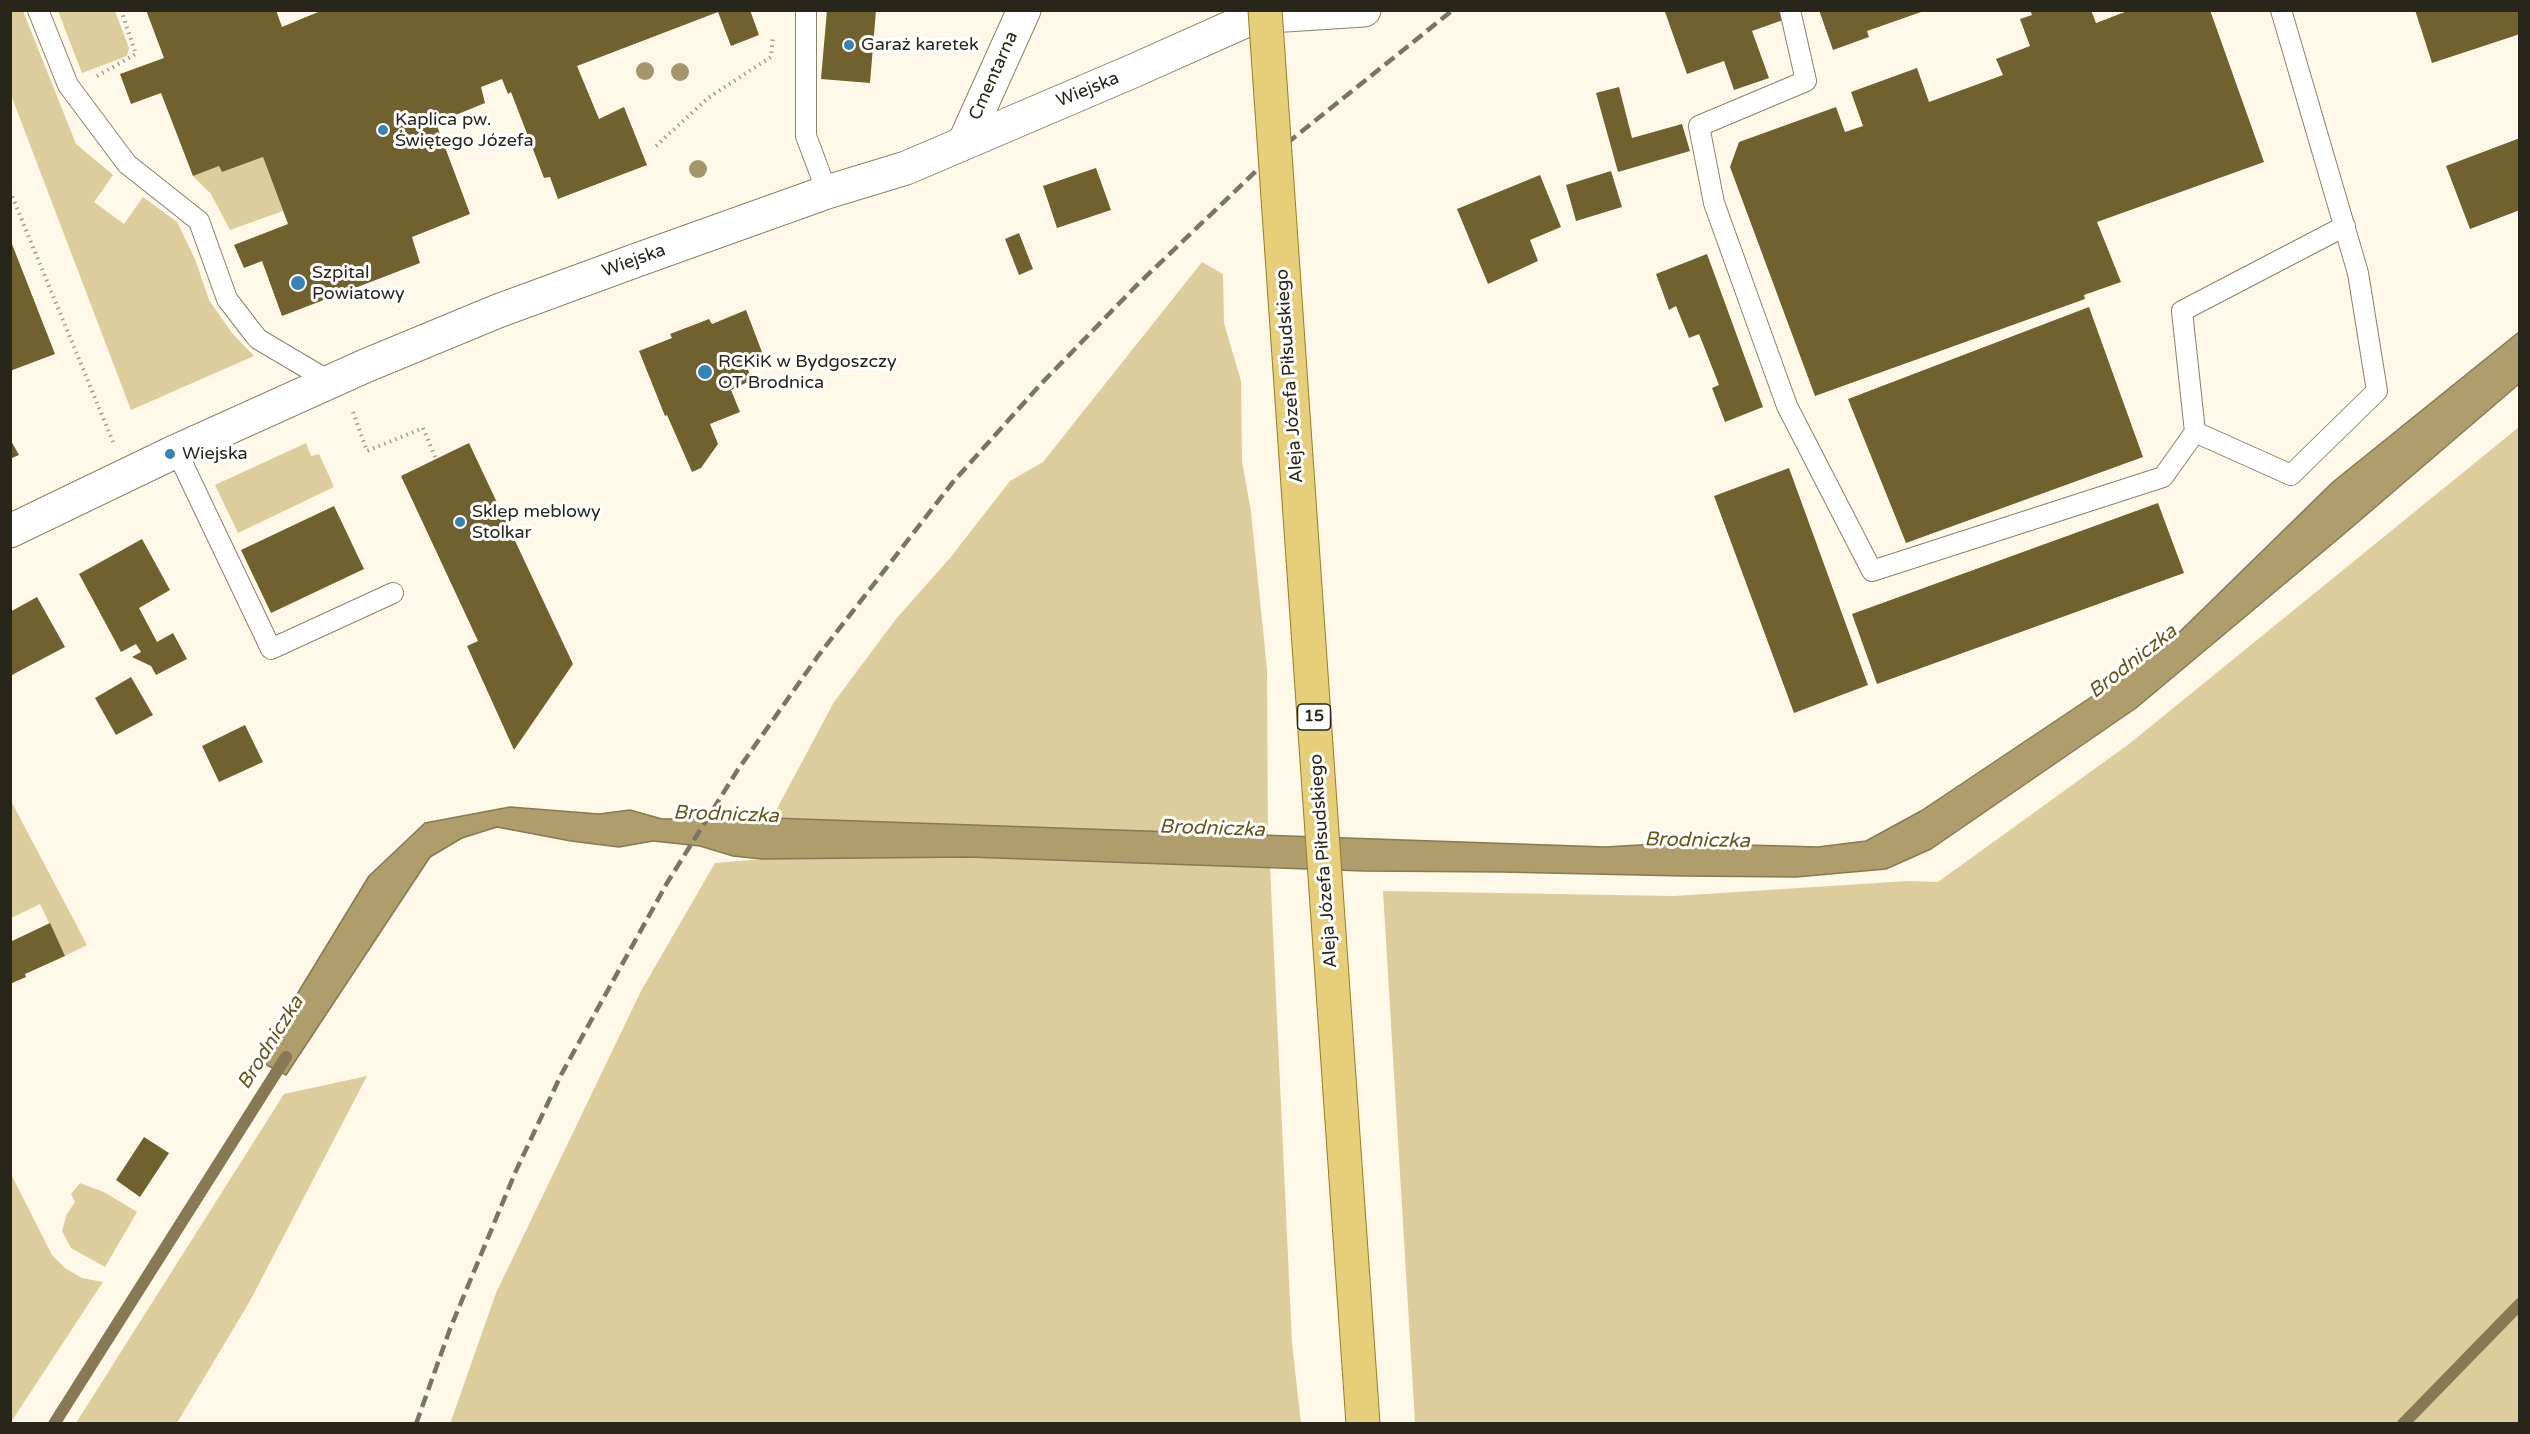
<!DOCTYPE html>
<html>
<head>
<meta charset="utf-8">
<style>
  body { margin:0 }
  #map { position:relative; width:2530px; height:1434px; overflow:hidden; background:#fef8e8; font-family:"Varela Round",sans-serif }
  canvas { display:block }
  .frame { position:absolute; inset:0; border:12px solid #28251a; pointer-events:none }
</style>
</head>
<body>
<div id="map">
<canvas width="2530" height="1434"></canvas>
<div class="frame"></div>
</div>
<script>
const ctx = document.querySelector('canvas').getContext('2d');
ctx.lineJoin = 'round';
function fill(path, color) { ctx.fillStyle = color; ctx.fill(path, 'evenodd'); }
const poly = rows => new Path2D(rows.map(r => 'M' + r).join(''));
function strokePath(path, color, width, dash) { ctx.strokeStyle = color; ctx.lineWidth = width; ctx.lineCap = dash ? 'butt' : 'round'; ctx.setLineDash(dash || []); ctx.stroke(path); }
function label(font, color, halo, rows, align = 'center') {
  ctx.font = font + ' "Varela Round",sans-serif'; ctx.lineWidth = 6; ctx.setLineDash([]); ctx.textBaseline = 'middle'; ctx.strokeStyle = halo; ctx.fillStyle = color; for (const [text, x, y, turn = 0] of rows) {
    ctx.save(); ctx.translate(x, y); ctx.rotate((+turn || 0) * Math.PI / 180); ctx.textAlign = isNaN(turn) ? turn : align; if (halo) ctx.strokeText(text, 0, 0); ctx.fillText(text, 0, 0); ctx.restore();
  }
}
fill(poly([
  [11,10,23,11,76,144,113,175,94,202,124,224,143,197,177,222,195,259,209,300,232,333,254,356,131,410,11,95],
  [58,11,115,11,129,48,127,56,82,73],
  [263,157,283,211,230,230,211,194,193,176,219,166,222,172],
  [1202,262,1223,274,1224,323,1241,381,1242,461,1251,512,1267,669,1268,836,772,818,834,702,896,619,950,558,1010,481,1043,462],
  [2519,427,2519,1423,1415,1423,1383,891,1674,896,1908,881,1938,882,2129,744],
  [306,443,311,456,319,454,334,487,238,533,215,485],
  [10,799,87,945,65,956,40,904,11,918,11,916],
  [968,857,1270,867,1292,1343,1301,1423,450,1424,496,1293,641,991,715,863,762,859],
  [367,1076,250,1301,177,1423,76,1423,284,1094],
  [11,1174,52,1255,65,1268,82,1278,103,1282,11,1422],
  [80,1183,104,1192,137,1212,105,1267,71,1248,62,1231,67,1214,75,1202,71,1194]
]), '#decd9c');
const water = poly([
  [2519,332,2519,384,2344,534,2136,708,1931,849,1886,869,1796,877,1684,876,1501,872,1364,871,968,857,762,859,733,856,700,846,653,841,619,847,571,841,497,827,462,838,430,857,286,1075,257,1060,369,876,425,823,510,807,599,814,630,810,662,819,772,818,1605,847,1675,843,1818,847,1866,841,1921,811,2160,651,2333,482,2519,332]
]);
fill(water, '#af9d6b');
strokePath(water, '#867953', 1.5);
strokePath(poly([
  [54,1424,286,1057],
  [2403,1424,2520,1304]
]), '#867953', 12);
fill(poly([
  [146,10,276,10,282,27,323,10,750,10,759,35,731,46,718,12,577,66,599,119,624,107,647,165,558,199,550,177,544,178,511,92,508,94,502,79,481,87,485,103,436,123,470,214,412,237,420,263,282,316,262,261,244,268,234,245,288,224,263,157,222,172,219,166,193,176,161,93,131,104,120,74,164,58],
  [827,10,876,10,870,83,821,79],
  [1669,10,1783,10,1786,19,1752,31,1769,78,1734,90,1724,61,1687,74,1665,12],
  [1819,10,1924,10,1924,11,1867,31,1869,37,1833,50],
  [2030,10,2091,10,2096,23,2130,10,2210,10,2264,162,2097,222,2121,282,2084,295,2085,299,1815,396,1730,167,1739,142,1836,107,1845,132,1863,126,1851,92,1917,68,1929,102,2003,75,1996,59,2030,46,2020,19,2032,15],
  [2415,10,2520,10,2520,34,2432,63],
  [1619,87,1632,138,1682,124,1690,151,1618,172,1596,93],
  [2520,138,2520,210,2470,229,2446,166],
  [1096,168,1111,210,1057,228,1043,186],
  [1611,171,1622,207,1576,221,1566,185],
  [1540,175,1561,227,1530,240,1538,261,1488,284,1457,209],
  [1019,233,1033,269,1019,275,1005,239],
  [10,239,55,354,10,371],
  [1707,254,1763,407,1725,422,1712,388,1719,385,1699,334,1689,338,1676,306,1669,310,1656,274],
  [2089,307,2143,457,1906,543,1848,399],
  [746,310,765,360,747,367,752,380,731,390,740,412,710,424,718,444,701,468,692,472,667,415,665,416,639,351,672,338,670,334,709,319,712,324],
  [10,439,19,455,10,459],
  [469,443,573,664,514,750,467,646,478,641,401,476],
  [1789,468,1868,685,1794,713,1714,496],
  [2158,503,2184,573,1877,684,1852,614],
  [334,506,364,569,271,613,241,550],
  [142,539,170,590,139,608,157,642,173,633,187,659,156,675,151,666,132,657,141,652,136,644,121,652,79,574],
  [37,597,65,647,10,676,10,612],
  [131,677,153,715,116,735,95,698],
  [245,725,263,762,219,782,202,746],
  [50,923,65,956,25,974,26,977,10,984,10,942],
  [144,1137,169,1153,140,1197,116,1180]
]), '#71612f');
const service = poly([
  [38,10,68,85,127,164,199,221,227,299,250,329,258,339,329,381],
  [806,10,806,136,827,192],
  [1790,10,1806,81,1699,126,1714,203,1787,406,1872,571,2163,477,2195,432,2291,475,2377,391,2358,273,2281,10],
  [2195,432,2182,311,2345,226],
  [177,452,271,649,393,593]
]);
const minor = poly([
  [965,141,1024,10]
]);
const tertiary = poly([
  [10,531,170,454,365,366,498,311,637,260,827,192,906,168,1133,71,1254,17,1364,10]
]);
strokePath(service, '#8b8269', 22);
strokePath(minor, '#8b8269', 35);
strokePath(tertiary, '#8b8269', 35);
strokePath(poly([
  [97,76,136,54,121,10],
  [656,146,708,98,771,57,773,36],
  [10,191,113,442],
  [353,412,367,451,423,428,436,459]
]), '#a19d8f', 4, [1.5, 4.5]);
strokePath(service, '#fff', 20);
strokePath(minor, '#fff', 33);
strokePath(tertiary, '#fff', 33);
strokePath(poly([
  [416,1424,450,1329,515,1173,561,1075,667,883,737,771,818,656,953,482,1040,385,1136,286,1276,152,1453,10]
]), '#787467', 4.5, [12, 6]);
const primaryBridge = poly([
  [1265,10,1363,1424]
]);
strokePath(primaryBridge, '#987e20', 35, []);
strokePath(primaryBridge, '#e6ce7b', 33);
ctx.fillStyle = '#a3966a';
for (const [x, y] of [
  [645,71],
  [680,72],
  [698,169]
]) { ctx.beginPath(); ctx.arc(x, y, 9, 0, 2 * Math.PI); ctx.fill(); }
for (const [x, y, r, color] of [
  [849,45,6,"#3683b6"],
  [383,130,6,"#3683b6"],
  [298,283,8,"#3683b6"],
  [705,372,8,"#3683b6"],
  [170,454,6,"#3683b6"],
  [460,522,6,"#3683b6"]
]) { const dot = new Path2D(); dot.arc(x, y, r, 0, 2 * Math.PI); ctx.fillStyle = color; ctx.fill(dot); strokePath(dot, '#fff', 2); }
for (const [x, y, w] of [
  [1314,717,33]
]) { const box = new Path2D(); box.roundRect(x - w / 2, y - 13, w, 26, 4.5); ctx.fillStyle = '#fff'; ctx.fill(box); strokePath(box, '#28251a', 1.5); }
label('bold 16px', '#28251a', null, [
  ["15",1314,717]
]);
label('18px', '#28251a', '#fff', [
  ["Garaż karetek",861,45],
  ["Kaplica pw.",395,120],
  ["Świętego Józefa",395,141],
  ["Szpital",312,273],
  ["Powiatowy",312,294],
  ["RCKiK w Bydgoszczy",718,362],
  ["OT Brodnica",718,383],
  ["Wiejska",182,454],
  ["Sklep meblowy",472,512],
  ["Stolkar",472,533]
], 'left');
label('18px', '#28251a', '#fff', [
  ["Cmentarna",994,76,-66],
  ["Wiejska",1088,90,-22],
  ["Wiejska",634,261,-20],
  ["Aleja Józefa Piłsudskiego",1290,376,-94],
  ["Aleja Józefa Piłsudskiego",1324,861,-94]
]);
label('italic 20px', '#685519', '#fff', [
  ["Brodniczka",2133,662,-38],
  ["Brodniczka",726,815,2],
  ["Brodniczka",1212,829,2],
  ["Brodniczka",1697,841,1],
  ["Brodniczka",271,1043,-58]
]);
</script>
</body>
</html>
